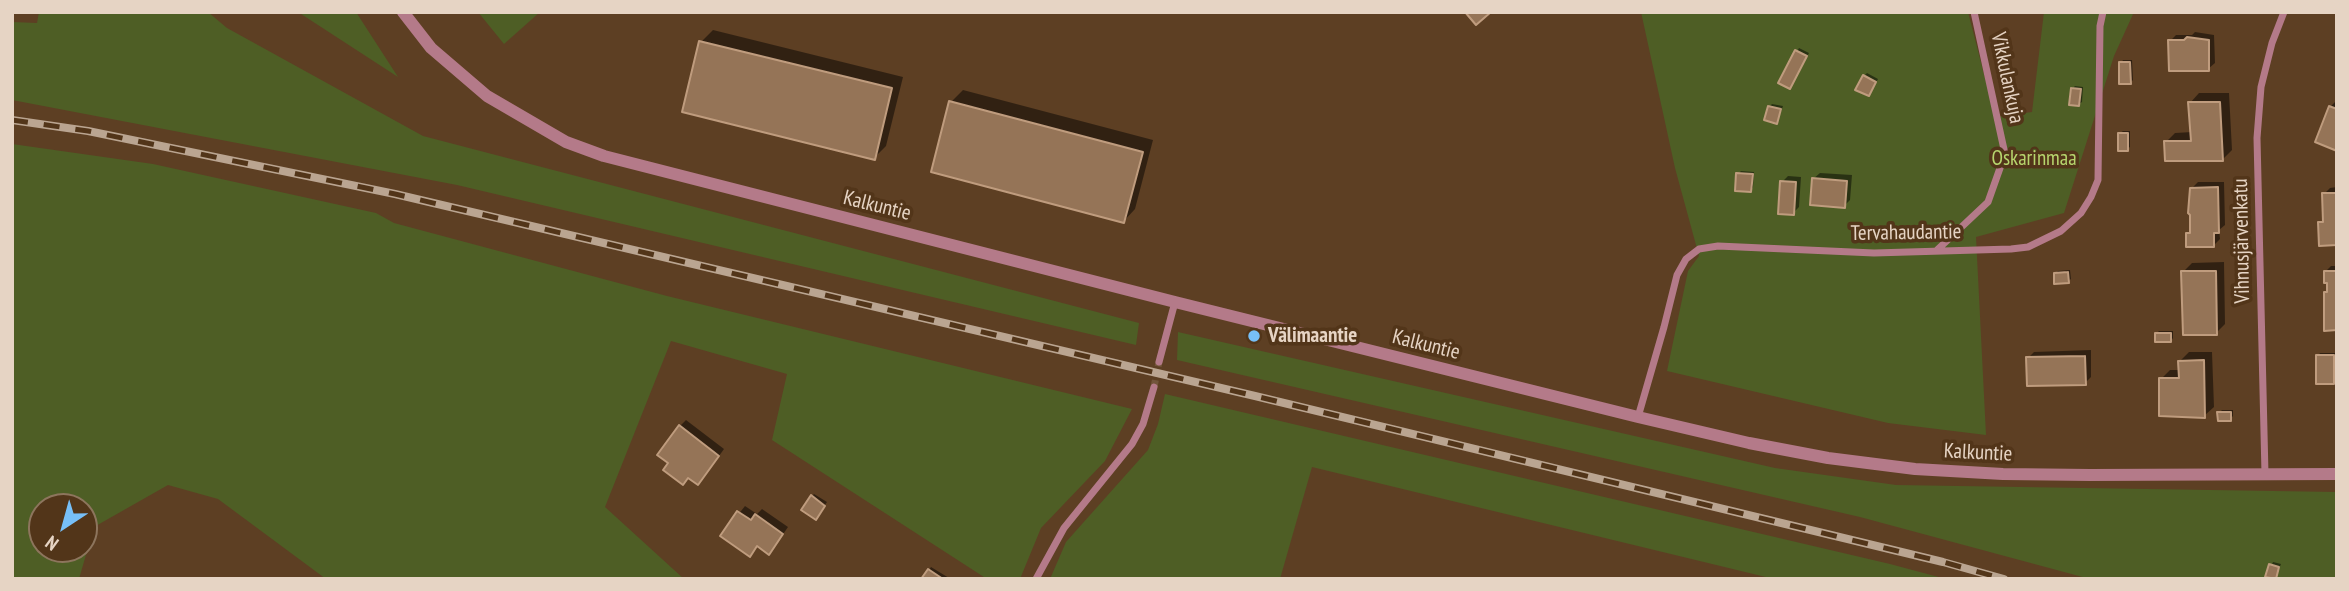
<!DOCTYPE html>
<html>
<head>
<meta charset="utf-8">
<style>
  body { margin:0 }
  #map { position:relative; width:2349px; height:591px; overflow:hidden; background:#5d3f23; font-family:"PT Sans Narrow",sans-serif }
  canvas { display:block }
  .frame { position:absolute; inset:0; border:14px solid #e6d4c4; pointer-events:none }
  .north { position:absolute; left:28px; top:493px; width:70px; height:70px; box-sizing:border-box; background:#523519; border:2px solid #8d755d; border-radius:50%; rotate:216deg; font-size:19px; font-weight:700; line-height:28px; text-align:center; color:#e6d4c4 }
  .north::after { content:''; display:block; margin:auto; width:24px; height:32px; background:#77bff7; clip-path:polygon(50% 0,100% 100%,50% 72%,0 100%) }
</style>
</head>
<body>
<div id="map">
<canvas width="2349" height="591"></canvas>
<div class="frame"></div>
<div class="north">N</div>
</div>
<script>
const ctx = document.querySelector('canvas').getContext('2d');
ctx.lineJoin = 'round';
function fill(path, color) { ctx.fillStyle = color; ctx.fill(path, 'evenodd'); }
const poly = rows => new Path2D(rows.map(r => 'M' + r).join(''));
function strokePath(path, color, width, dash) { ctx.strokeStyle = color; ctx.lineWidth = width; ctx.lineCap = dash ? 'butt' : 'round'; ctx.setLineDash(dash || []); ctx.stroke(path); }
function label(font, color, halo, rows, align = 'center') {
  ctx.font = font + ' "PT Sans Narrow",sans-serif'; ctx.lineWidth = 7; ctx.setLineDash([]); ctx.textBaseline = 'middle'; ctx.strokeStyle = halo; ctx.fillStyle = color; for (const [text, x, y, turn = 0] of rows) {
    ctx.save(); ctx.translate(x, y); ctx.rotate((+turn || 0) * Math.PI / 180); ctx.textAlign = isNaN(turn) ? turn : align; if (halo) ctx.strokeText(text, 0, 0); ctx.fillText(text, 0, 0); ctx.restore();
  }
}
fill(poly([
  [39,12,208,12,227,28,423,136,1139,323,1136,345,457,185,12,100,12,22,37,23],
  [298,12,356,12,398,77],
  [478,12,540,12,504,44],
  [1641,12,1968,12,1995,117,2032,112,2044,12,2134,12,2114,56,2064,213,1976,237,1986,435,1888,423,1667,371,1688,271,1699,256,1675,168],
  [12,144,153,164,376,213,394,223,667,296,1132,409,1105,461,1041,528,1020,579,987,579,772,440,787,374,671,341,605,507,684,579,326,579,218,499,168,485,94,527,79,579,12,579],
  [84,507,84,549,42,549,42,507],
  [1178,332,1775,468,1896,485,2337,492,2337,579,2090,579,1860,517,1177,360],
  [1165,394,1890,564,1946,579,1774,579,1312,467,1280,579,1050,579,1066,542,1148,450,1158,424]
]), '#4e5e25');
fill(poly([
  [713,30,903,77,886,146,874,158,701,42],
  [2195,32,2214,35,2215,63,2208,69,2170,41,2176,35,2192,35],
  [1799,48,1809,53,1792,84,1780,82],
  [2123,60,2132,60,2133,80,2130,83,2121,63],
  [1867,73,1878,79,1871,92,1864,76],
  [2075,86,2083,87,2082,102,2079,104,2072,89],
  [963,90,1153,140,1135,209,1124,221,951,102],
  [2199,93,2229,93,2232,150,2222,160,2166,142,2175,133,2192,132,2190,103],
  [2336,101,2337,148,2330,107],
  [1772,104,1783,106,1777,122,1770,106],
  [2123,131,2130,131,2130,147,2127,149,2120,133],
  [1741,171,1754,172,1753,187,1751,190,1738,174],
  [1820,173,1852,175,1850,200,1844,206,1813,179],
  [1788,176,1801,177,1799,207,1793,213,1782,182],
  [2198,182,2224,182,2225,225,2219,230,2220,239,2214,245,2188,234,2192,229,2191,189],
  [2337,187,2337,243,2320,223,2325,218,2324,194,2330,188],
  [2224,262,2225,324,2216,333,2183,272,2192,263],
  [2331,266,2337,266,2337,329,2326,292,2328,290,2325,272],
  [2070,270,2071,279,2068,281,2056,273,2058,271],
  [2159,331,2173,331,2173,338,2171,341,2156,334],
  [2091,350,2091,377,2085,383,2028,358,2034,352],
  [2189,352,2212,352,2214,407,2204,416,2161,379,2170,370,2180,370,2180,361],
  [2320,353,2335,353,2336,379,2333,382,2318,356],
  [2222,410,2233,410,2233,416,2230,419,2219,413],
  [686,420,724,449,704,477,670,463,680,426],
  [814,494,827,502,818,515,812,496],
  [745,506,757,514,762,509,788,527,775,546,758,545,750,554,722,535],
  [2273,562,2281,564,2275,578,2267,576],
  [931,567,949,578,948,579,923,579]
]), '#0007');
const building = poly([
  [1465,12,1491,12,1476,25,1465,12],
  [2187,37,2209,40,2209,71,2169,71,2168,40,2184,40,2187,37],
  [699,41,892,88,875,160,682,112,699,41],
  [1795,50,1807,56,1790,89,1778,83,1795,50],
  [2119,62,2130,62,2131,84,2119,84,2119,62],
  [1863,75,1876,82,1869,96,1855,90,1863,75],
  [2071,88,2081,89,2079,106,2069,105,2071,88],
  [949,101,1143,152,1124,223,931,172,949,101],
  [2188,102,2220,102,2223,161,2165,161,2164,141,2191,141,2188,102],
  [1768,106,1781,109,1777,124,1764,120,1768,106],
  [2329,106,2337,109,2337,151,2315,142,2329,106],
  [2118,133,2128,133,2128,151,2118,151,2118,133],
  [1736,173,1753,174,1751,192,1735,191,1736,173],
  [1812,178,1847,181,1845,208,1810,205,1812,178],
  [1780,181,1796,182,1794,215,1778,214,1780,181],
  [2218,187,2219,233,2214,233,2214,247,2186,247,2186,233,2190,233,2190,215,2188,213,2190,188,2218,187],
  [2322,193,2337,193,2337,245,2319,246,2318,222,2323,222,2322,193],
  [2181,271,2216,271,2217,335,2183,335,2181,271],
  [2324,271,2337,271,2337,330,2324,331,2324,292,2327,292,2327,283,2324,283,2324,271],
  [2068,272,2069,283,2054,284,2054,273,2068,272],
  [2155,333,2171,333,2171,342,2155,342,2155,333],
  [2316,355,2334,355,2334,384,2316,384,2316,355],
  [2085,356,2086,385,2027,386,2026,357,2085,356],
  [2204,360,2205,418,2159,416,2159,378,2179,378,2178,361,2204,360],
  [2217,412,2231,412,2231,421,2218,421,2217,412],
  [679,425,719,456,698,485,688,478,683,485,663,470,668,463,657,455,679,425],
  [811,495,825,506,816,520,801,510,811,495],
  [737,511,751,520,755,514,783,534,769,555,757,546,750,557,720,536,737,511],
  [2269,564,2279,567,2276,579,2265,577,2269,564],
  [928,569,943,579,921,579,928,569]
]);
fill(building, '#957457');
strokePath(building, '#bf9c7e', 2);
strokePath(poly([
  [1154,387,1159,362]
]), '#72553b', 7, [7, 3.5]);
strokePath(poly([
  [1936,251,1988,202,2005,154,1974,12],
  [1159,362,1175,302],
  [1638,417,1664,327,1677,275,1686,259,1699,249,1718,246,1874,253,2011,249,2028,247,2061,231,2081,213,2091,197,2098,180,2100,26,2103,12],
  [2265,474,2257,138,2261,87,2272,43,2284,12],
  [1036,579,1064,528,1132,444,1143,424,1154,387]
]), '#b47a89', 7);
strokePath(poly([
  [403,12,431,48,487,96,566,142,604,156,1175,302,1638,417,1749,443,1828,458,1915,469,2003,474,2090,475,2337,474]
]), '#b47a89', 12);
const rail = poly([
  [12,120,88,131,395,194,1255,396,1943,562,2004,579]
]);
strokePath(rail, '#baa591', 8);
strokePath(rail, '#523519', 5, [16]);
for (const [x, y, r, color] of [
  [1254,336,7,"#77bff7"]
]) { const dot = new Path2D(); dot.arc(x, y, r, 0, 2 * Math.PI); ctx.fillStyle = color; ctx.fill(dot); strokePath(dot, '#523519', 2.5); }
label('21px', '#e6d4c4', '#523519', [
  ["Vikkulankuja",2007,78,78],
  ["Kalkuntie",877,206,14],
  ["Tervahaudantie",1906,233,-1],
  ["Vihnusjärvenkatu",2242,241,-91],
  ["Kalkuntie",1426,345,14],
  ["Kalkuntie",1978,453,3]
]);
label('21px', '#b6d56d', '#523519', [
  ["Oskarinmaa",2034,159]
]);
label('bold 21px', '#e6d4c4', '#523519', [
  ["Välimaantie",1268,336]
], 'left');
</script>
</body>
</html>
